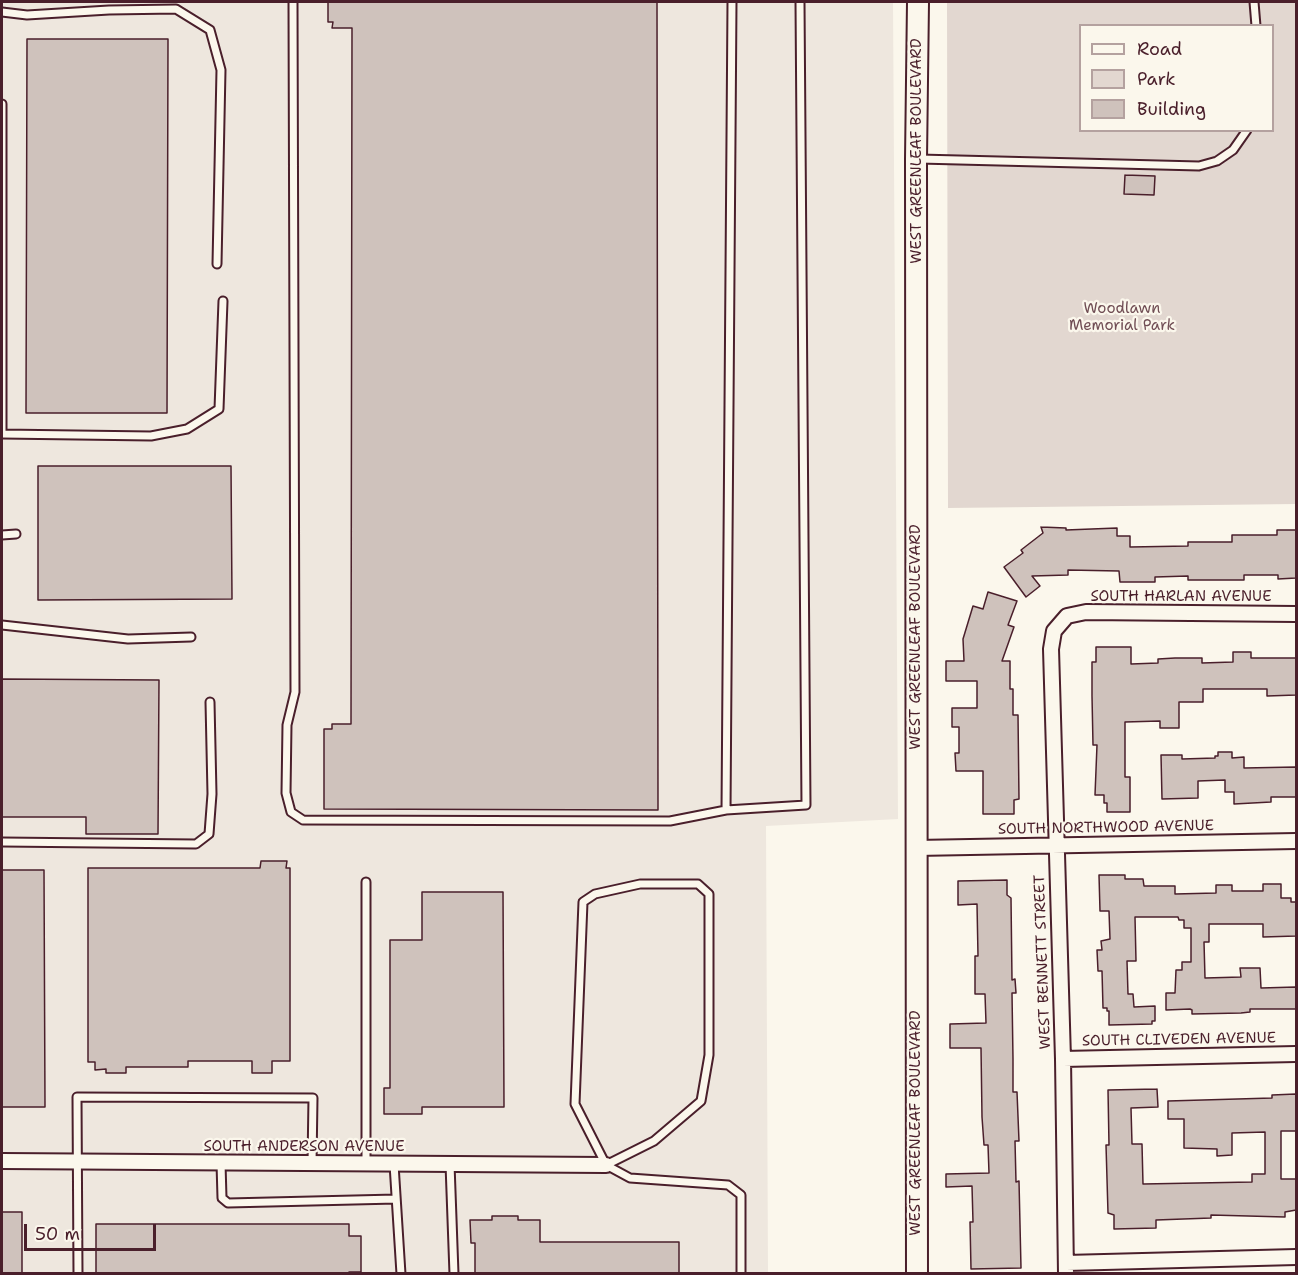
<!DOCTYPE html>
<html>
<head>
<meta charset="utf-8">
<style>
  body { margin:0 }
  #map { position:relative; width:1298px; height:1275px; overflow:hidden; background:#fbf7ec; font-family:"Shantell Sans",sans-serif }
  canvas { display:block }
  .frame { position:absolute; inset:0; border:3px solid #4a1f2b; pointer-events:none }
  .legend { position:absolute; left:1079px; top:24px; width:195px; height:108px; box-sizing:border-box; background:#fbf7ec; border:2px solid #b4a19f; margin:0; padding:8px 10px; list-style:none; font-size:18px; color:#4a1f2b }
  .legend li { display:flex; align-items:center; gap:12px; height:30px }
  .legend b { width:30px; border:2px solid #b4a19f }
  .scale { position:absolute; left:24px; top:1224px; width:132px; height:27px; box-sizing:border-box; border:3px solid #4a1f2b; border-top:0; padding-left:8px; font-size:18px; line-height:21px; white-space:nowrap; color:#4a1f2b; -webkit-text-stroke:4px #fbf7ec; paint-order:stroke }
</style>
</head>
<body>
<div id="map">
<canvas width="1298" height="1275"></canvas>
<div class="frame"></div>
<ul class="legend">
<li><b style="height:8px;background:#fbf7ec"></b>Road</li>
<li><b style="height:16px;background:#e2d7d0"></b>Park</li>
<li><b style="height:16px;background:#cfc2bc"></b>Building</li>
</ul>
<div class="scale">50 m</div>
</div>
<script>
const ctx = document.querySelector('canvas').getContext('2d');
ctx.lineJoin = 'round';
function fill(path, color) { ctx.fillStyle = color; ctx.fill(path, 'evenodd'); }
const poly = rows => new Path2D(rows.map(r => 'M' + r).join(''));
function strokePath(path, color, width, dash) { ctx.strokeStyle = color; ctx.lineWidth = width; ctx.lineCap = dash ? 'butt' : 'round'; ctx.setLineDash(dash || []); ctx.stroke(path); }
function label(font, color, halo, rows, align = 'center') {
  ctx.font = font + ' "Shantell Sans",sans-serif'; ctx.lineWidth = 4.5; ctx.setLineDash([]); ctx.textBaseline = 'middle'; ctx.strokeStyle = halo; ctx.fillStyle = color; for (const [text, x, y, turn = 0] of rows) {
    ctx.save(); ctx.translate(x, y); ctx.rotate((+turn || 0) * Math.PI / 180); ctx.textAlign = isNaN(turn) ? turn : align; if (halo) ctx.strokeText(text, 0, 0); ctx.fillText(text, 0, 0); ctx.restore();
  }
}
fill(poly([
  [2,2,893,2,898,819,766,826,768,1273,2,1274]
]), '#eee7de');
fill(poly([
  [947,2,1296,2,1296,504,948,508],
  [1080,26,1272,26,1272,130,1080,130]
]), '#e2d7d0');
const building = poly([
  [328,2,657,2,658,810,324,809,324,729,332,729,332,724,351,724,352,28,332,28,333,22,328,22,328,2],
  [27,39,168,39,167,413,26,413,27,39],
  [1125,175,1155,176,1154,195,1124,194,1125,175],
  [38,466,231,466,232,599,38,600,38,466],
  [1041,527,1066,528,1066,530,1117,528,1117,536,1130,536,1130,547,1188,546,1188,542,1232,542,1232,535,1277,535,1277,530,1296,530,1296,578,1278,579,1278,575,1244,575,1244,580,1188,580,1188,576,1155,577,1155,582,1120,582,1119,571,1068,570,1068,575,1032,576,1040,586,1026,597,1004,567,1023,553,1021,550,1043,533,1041,527],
  [988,592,1017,601,1008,625,1014,627,1002,661,1010,661,1010,689,1013,689,1013,715,1018,715,1019,799,1014,800,1014,814,983,814,983,771,956,771,955,753,959,753,959,727,952,727,952,708,977,708,977,681,946,681,946,661,964,661,963,639,973,606,983,609,988,592],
  [1096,647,1131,647,1131,664,1158,663,1158,659,1175,658,1202,658,1202,663,1233,662,1233,652,1251,652,1251,658,1296,658,1296,695,1267,696,1267,689,1203,689,1203,702,1179,702,1179,728,1160,728,1160,721,1125,722,1125,777,1130,777,1130,812,1107,812,1107,803,1104,803,1104,795,1095,795,1097,745,1093,745,1092,696,1092,662,1096,662,1096,647],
  [2,679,159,680,158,834,86,834,86,817,2,817,2,679],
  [1218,752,1232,752,1232,758,1244,757,1244,768,1296,767,1296,797,1271,797,1271,802,1234,804,1234,792,1225,792,1225,780,1198,781,1198,798,1162,799,1161,755,1182,755,1182,759,1215,758,1215,756,1218,756,1218,752],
  [261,861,287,861,286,868,290,868,290,1061,272,1061,272,1073,252,1073,252,1061,188,1061,188,1067,126,1067,126,1073,106,1073,106,1069,95,1070,95,1062,88,1062,88,868,260,868,261,861],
  [2,870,44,870,45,1107,2,1107,2,870],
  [1099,875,1125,875,1125,879,1143,879,1144,886,1175,886,1175,894,1216,893,1216,885,1232,885,1232,891,1263,891,1263,884,1281,884,1281,898,1291,898,1291,902,1296,902,1296,936,1263,937,1263,924,1209,924,1209,942,1204,942,1205,978,1241,977,1240,968,1260,968,1261,988,1296,987,1296,1009,1250,1009,1250,1012,1241,1013,1192,1014,1192,1010,1190,1009,1166,1010,1166,993,1175,993,1176,970,1182,970,1182,962,1191,962,1191,928,1184,928,1184,920,1179,920,1178,917,1135,917,1136,961,1127,961,1128,994,1133,994,1134,1007,1155,1006,1155,1021,1152,1021,1152,1024,1109,1025,1109,1011,1107,1011,1107,1008,1103,1008,1102,971,1098,971,1097,950,1102,950,1101,941,1110,939,1109,911,1100,911,1099,875],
  [1007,880,1007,895,1011,898,1012,980,1015,979,1016,993,1012,993,1013,1059,1013,1092,1017,1092,1019,1141,1015,1141,1016,1182,1019,1181,1021,1268,971,1269,970,1222,973,1222,972,1186,946,1187,946,1174,989,1173,988,1145,984,1145,982,1117,981,1048,950,1048,950,1024,986,1023,985,994,975,994,975,956,978,956,977,904,958,905,958,881,1007,880],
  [422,892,503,892,504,1107,422,1107,422,1114,384,1114,384,1088,390,1088,390,940,422,940,422,892],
  [1157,1089,1158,1107,1131,1108,1132,1144,1142,1144,1143,1184,1252,1182,1252,1174,1265,1174,1265,1132,1232,1133,1232,1155,1217,1156,1217,1149,1184,1148,1184,1119,1168,1119,1168,1101,1272,1098,1272,1095,1296,1094,1296,1131,1281,1131,1281,1179,1296,1179,1296,1210,1285,1212,1285,1217,1211,1215,1211,1218,1156,1220,1156,1228,1114,1229,1114,1215,1108,1213,1106,1145,1109,1145,1108,1090,1157,1089],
  [2,1212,22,1212,22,1274,2,1274,2,1212],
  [492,1216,518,1216,518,1220,540,1220,540,1242,679,1242,679,1274,475,1274,475,1243,471,1243,470,1220,492,1220,492,1216],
  [96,1224,349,1224,349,1236,361,1236,361,1272,349,1272,349,1274,96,1274,96,1224]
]);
fill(building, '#cfc2bc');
strokePath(building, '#4a1f2b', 1.5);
const lane = poly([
  [293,2,295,692,287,725,286,793,291,812,303,820,670,821,726,810,732,2],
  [1254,2,1256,26],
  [2,12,27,15,109,10,176,9,210,30,221,70,217,264],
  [919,159,1199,166,1217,161,1233,150,1247,130],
  [2,434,151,436,187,429,219,409,223,301],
  [2,434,2,104],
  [2,535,16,534],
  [2,625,128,639,191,637],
  [726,810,806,805,800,2],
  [2,842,196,844,209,834,212,794,210,702],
  [221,1163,222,1198,228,1203,396,1199],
  [366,1163,366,882],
  [394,1164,401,1274],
  [450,1164,454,1274],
  [606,1165,654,1141,701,1101,709,1055,709,894,698,884,640,884,595,894,583,902,575,1104,606,1165,630,1178,728,1185,741,1195,741,1274],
  [78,1274,77,1097,313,1098,312,1163]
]);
const street = poly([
  [916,848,1296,841],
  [1063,1059,1296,1054],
  [2,1161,606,1165],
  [1066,1263,1296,1257],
  [1066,1274,1063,1059,1051,649,1054,631,1067,616,1086,612,1296,614]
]);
const secondary = poly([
  [917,1274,916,159,918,2]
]);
strokePath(lane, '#4a1f2b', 11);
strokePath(street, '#4a1f2b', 18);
strokePath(secondary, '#4a1f2b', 24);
strokePath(lane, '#fbf7ec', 7);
strokePath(street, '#fbf7ec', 14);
strokePath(secondary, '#fbf7ec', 20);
label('15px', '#4a1f2b', '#fbf7ec', [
  ["WEST GREENLEAF BOULEVARD",917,151,-90],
  ["SOUTH HARLAN AVENUE",1181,597],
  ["WEST GREENLEAF BOULEVARD",916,637,-90],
  ["SOUTH NORTHWOOD AVENUE",1106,828,-1],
  ["WEST BENNETT STREET",1043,962,-92],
  ["SOUTH CLIVEDEN AVENUE",1179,1040,-1],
  ["WEST GREENLEAF BOULEVARD",916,1123,-90],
  ["SOUTH ANDERSON AVENUE",304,1147]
]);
label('15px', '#704d54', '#fbf7ec', [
  ["Woodlawn",1122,309],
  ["Memorial Park",1122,326]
]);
</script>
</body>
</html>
